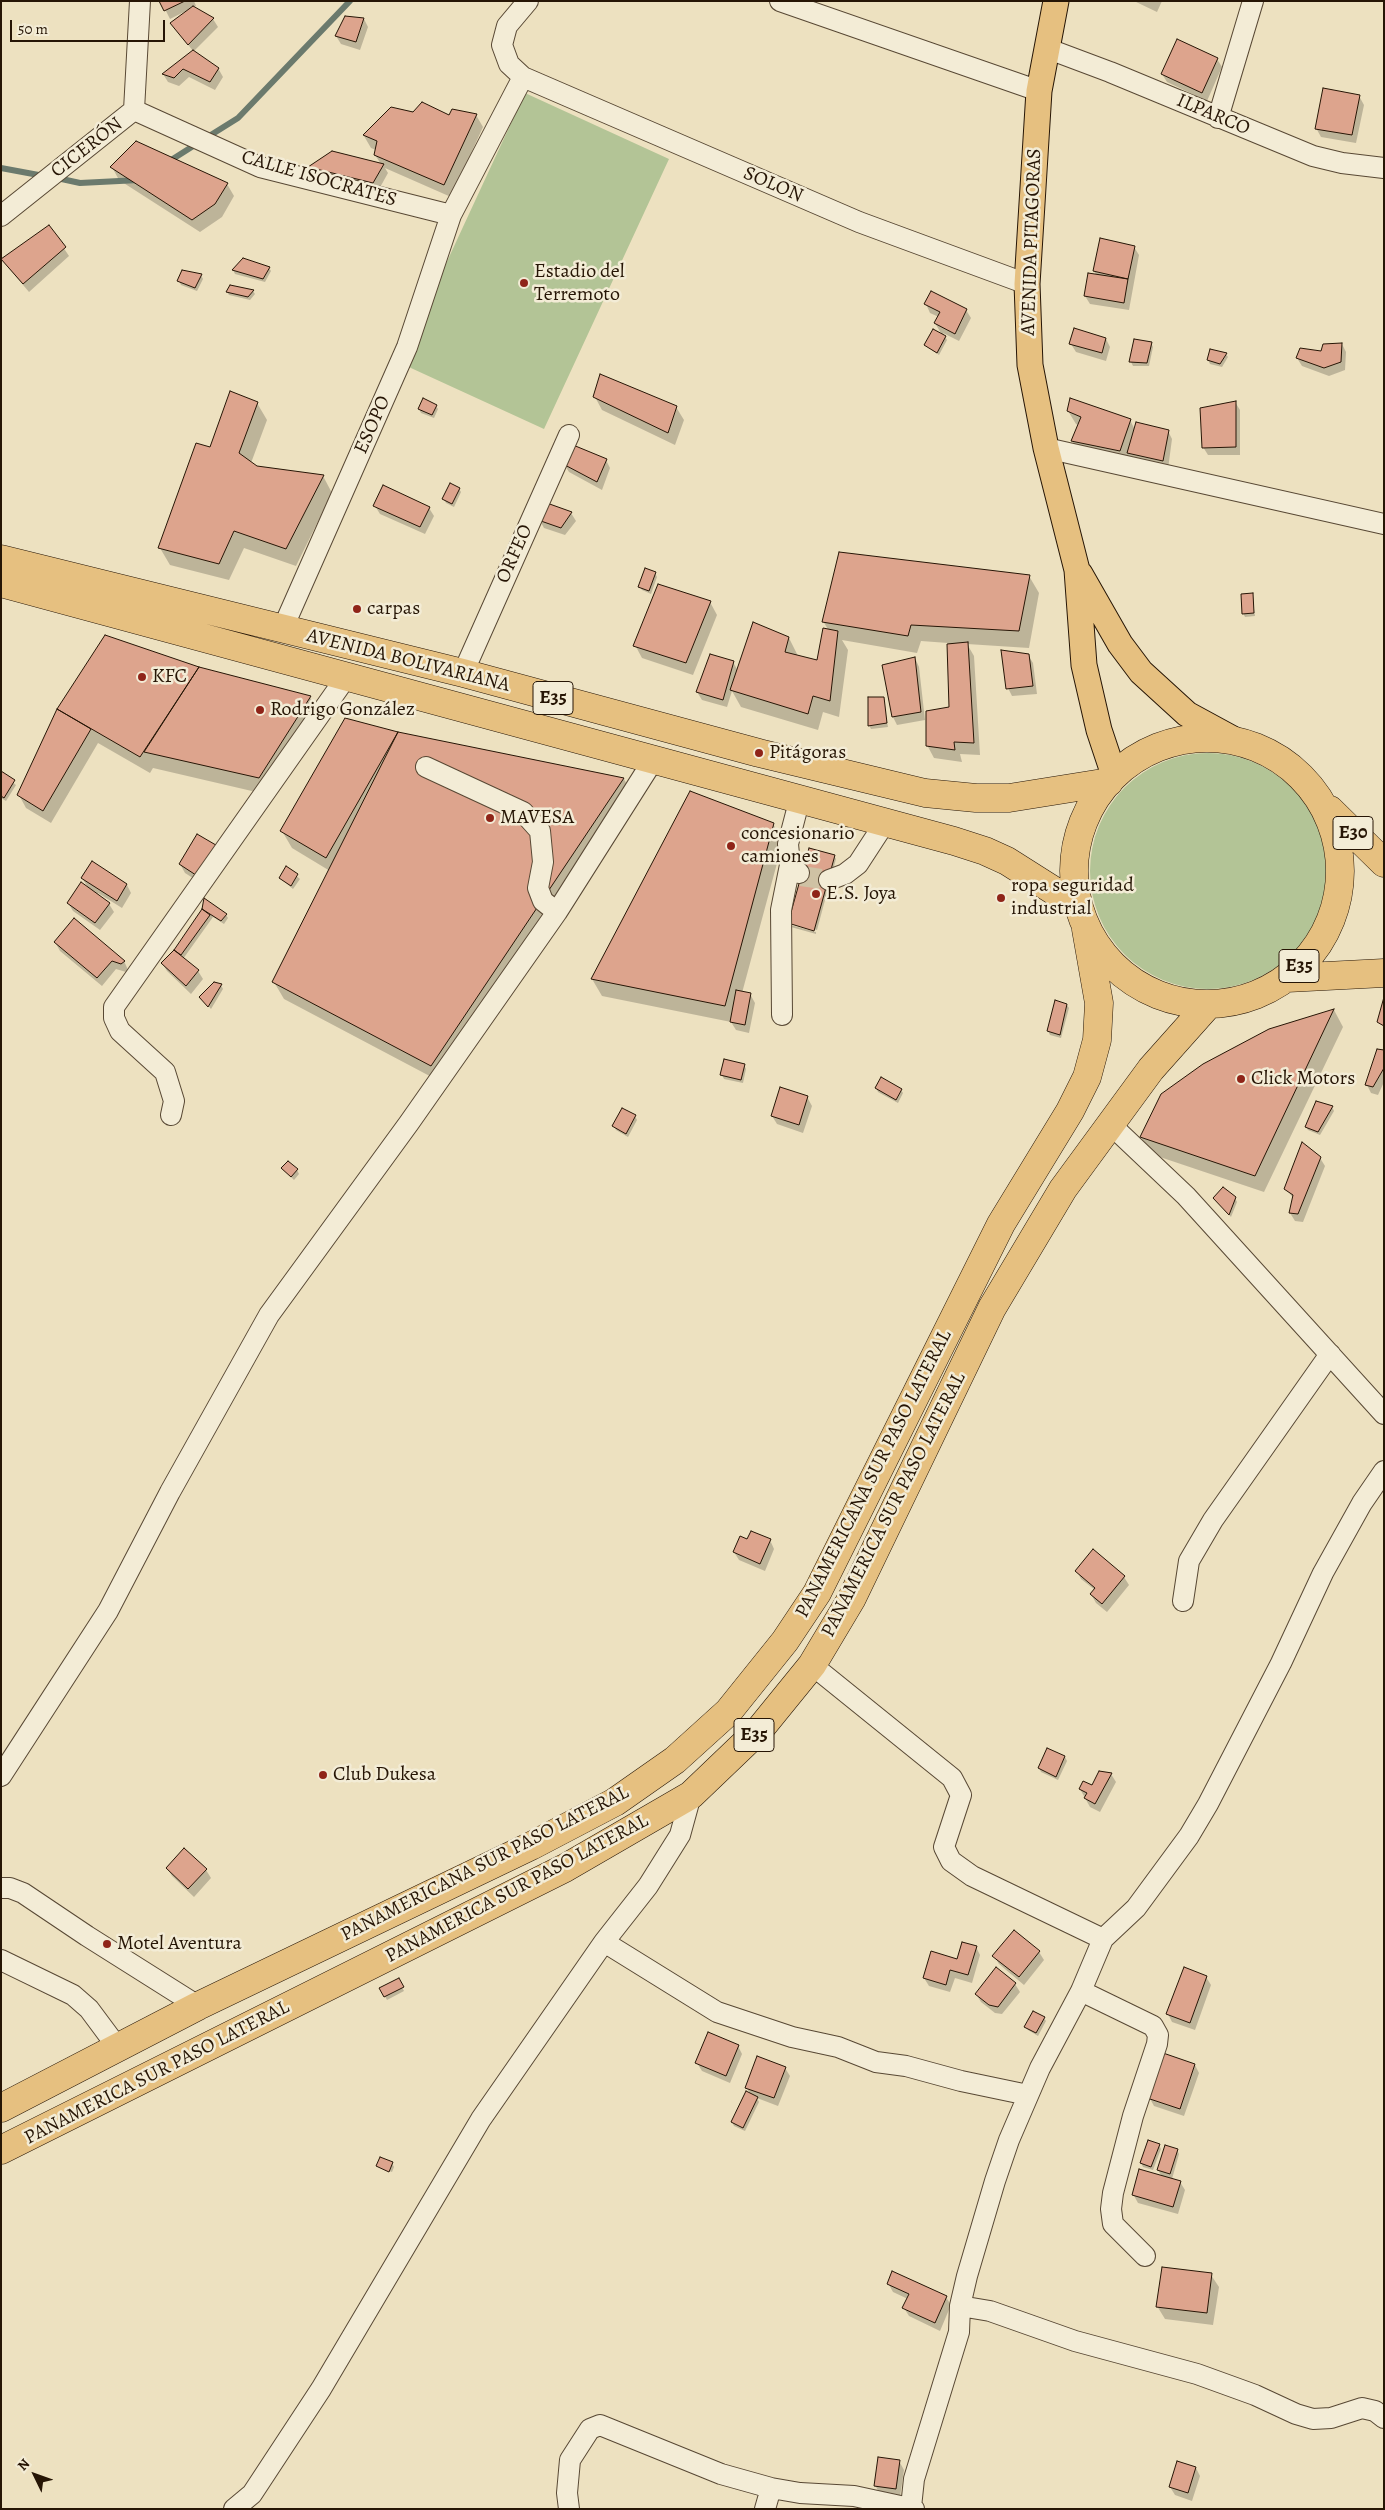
<!DOCTYPE html>
<html>
<head>
<meta charset="utf-8">
<style>
  body { margin:0 }
  #map { position:relative; width:1385px; height:2510px; overflow:hidden; background:#ede1c0; font-family:Alegreya,serif }
  canvas { display:block }
  .frame { position:absolute; inset:0; border:2px solid #261505; pointer-events:none }
  .north { position:absolute; left:10px; top:2450px; width:50px; height:50px; -webkit-text-stroke:4px #f3ecd6; paint-order:stroke; rotate:312deg; font-size:14px; font-weight:700; line-height:20px; text-align:center; color:#261505 }
  .north::after { content:''; display:block; margin:auto; width:18px; height:22px; background:#261505; clip-path:polygon(50% 0,100% 100%,50% 72%,0 100%) }
  .scale { position:absolute; left:10px; top:20px; width:155px; height:22px; box-sizing:border-box; border:2px solid #261505; border-top:0; padding-left:6px; font-size:15px; line-height:18px; white-space:nowrap; color:#261505; -webkit-text-stroke:4px #f3ecd6; paint-order:stroke }
</style>
</head>
<body>
<div id="map">
<canvas width="1385" height="2510"></canvas>
<div class="frame"></div>
<div class="north">N</div>
<div class="scale">50 m</div>
</div>
<script>
const ctx = document.querySelector('canvas').getContext('2d');
ctx.lineJoin = 'round';
function fill(path, color) { ctx.fillStyle = color; ctx.fill(path, 'evenodd'); }
const poly = rows => new Path2D(rows.map(r => 'M' + r).join(''));
function strokePath(path, color, width, dash) { ctx.strokeStyle = color; ctx.lineWidth = width; ctx.lineCap = dash ? 'butt' : 'round'; ctx.setLineDash(dash || []); ctx.stroke(path); }
function label(font, color, halo, rows, align = 'center') {
  ctx.font = font + ' Alegreya,serif'; ctx.lineWidth = 5; ctx.setLineDash([]); ctx.textBaseline = 'middle'; ctx.strokeStyle = halo; ctx.fillStyle = color; for (const [text, x, y, turn = 0] of rows) {
    ctx.save(); ctx.translate(x, y); ctx.rotate((+turn || 0) * Math.PI / 180); ctx.textAlign = isNaN(turn) ? turn : align; if (halo) ctx.strokeText(text, 0, 0); ctx.fillText(text, 0, 0); ctx.restore();
  }
}
fill(poly([
  [525,93,669,159,544,429,400,363],
  '1090 871a118 118 0 1 1 236 0a118 118 0 1 1-236 0Z'
]), '#b3c496');
fill(poly([
  [161,1,194,1,196,6,193,7,213,19,218,27,193,52,218,68,223,77,215,90,189,77,179,86,168,82,163,74,193,51,172,24,188,10,170,19],
  [1134,1,1162,1,1157,12],
  [364,19,368,27,360,50,341,44,336,36],
  [1217,59,1222,67,1207,101,1167,82,1162,74],
  [1359,96,1364,105,1356,143,1321,137,1316,128],
  [391,108,450,117,476,115,483,127,451,197,385,168,388,173,378,191,314,175,309,168,332,152,381,164,375,155,376,150,371,148,364,136],
  [112,167,227,184,234,196,222,217,200,232,119,180],
  [49,226,69,256,29,292,2,260],
  [1134,247,1139,255,1129,310,1090,304,1085,296,1096,275,1094,271],
  [269,268,271,271,265,282,235,274,233,270],
  [201,275,203,279,197,291,181,285,179,281],
  [253,291,255,294,250,300,229,295,227,292],
  [926,304,966,310,971,318,959,341,943,333,947,340,939,355,925,345,942,335,935,323,939,317,930,313],
  [1106,339,1110,347,1106,361,1076,352,1071,344],
  [1151,343,1153,347,1149,366,1133,366,1131,362],
  [1342,344,1346,352,1345,370,1329,376,1302,366,1297,358,1322,353],
  [1226,354,1228,357,1222,367,1210,364,1208,360],
  [595,397,676,407,684,420,675,445,602,410],
  [1235,402,1240,410,1240,455,1208,455,1203,447],
  [257,403,267,420,251,463,256,467,323,476,332,493,296,566,244,548,229,580,170,565,160,548,211,449],
  [436,406,438,409,434,418,421,413,419,409],
  [1068,411,1130,420,1135,430,1168,431,1172,439,1168,469,1133,461,1130,456,1127,463,1079,454,1072,441,1079,425,1076,424],
  [606,460,610,468,602,490,569,472,564,464],
  [459,489,461,492,454,507,446,503,444,499],
  [375,506,429,508,434,516,425,534,380,514],
  [571,513,576,521,565,535,544,528,539,519],
  [655,573,657,577,651,594,642,590,640,587],
  [1029,576,1039,593,1029,648,967,644,974,656,980,755,960,754,962,762,934,758,927,745,950,708,948,643,921,641,917,653,842,640,848,650,839,717,823,712,818,730,741,707,732,691,727,707,702,700,697,692,733,662,738,671,789,638,798,656,817,661,829,631,823,621],
  [1252,594,1255,616,1245,617,1243,613],
  [710,602,717,615,693,675,642,658,635,645],
  [105,637,199,668,310,697,319,714,269,795,153,768,150,773,98,743,51,823,26,808,19,795,58,710],
  [1028,655,1033,663,1037,694,1012,696,1008,688],
  [915,658,919,667,925,720,897,725,893,717],
  [883,699,888,727,871,729,869,725],
  [346,720,398,734,624,779,633,796,441,1082,284,999,274,982,330,871,292,848,282,831],
  [1,773,16,785,6,801,1,798],
  [773,824,783,841,742,993,750,994,755,1003,749,1033,736,1030,731,1022,602,996,592,979],
  [198,836,207,887,185,873,180,864],
  [834,856,836,859,817,930,790,923],
  [92,863,127,885,131,893,122,908,98,893,97,895,109,904,114,912,100,930,73,911,68,903,89,889,82,878],
  [287,868,300,879,293,889,280,878],
  [204,910,226,915,228,918,224,924,213,917,183,959,198,971,203,979,191,994,167,971,162,963,174,951],
  [790,925,816,932,816,934,791,927],
  [55,942,124,961,128,970,126,972,116,969,102,986,60,951],
  [214,984,221,985,223,989,211,1009,200,997],
  [1067,1005,1069,1008,1061,1038,1050,1035,1048,1031],
  [1334,1010,1343,1027,1264,1192,1151,1154,1141,1137,1269,1030],
  [1384,1051,1384,1082,1378,1095,1371,1093,1367,1085],
  [744,1065,746,1069,743,1083,724,1079,722,1075],
  [876,1088,901,1090,903,1093,898,1103,878,1092],
  [807,1097,812,1106,803,1133,777,1124,772,1116],
  [1332,1107,1334,1111,1320,1135,1308,1130,1306,1127],
  [635,1116,637,1120,628,1137,616,1130,614,1126],
  [1320,1158,1325,1166,1303,1222,1295,1221,1290,1213,1294,1199,1286,1189],
  [283,1169,297,1170,299,1174,294,1180],
  [1235,1198,1237,1202,1231,1217,1217,1202],
  [770,1540,774,1549,765,1571,739,1560,734,1552,748,1541],
  [1094,1551,1124,1577,1129,1585,1107,1612,1096,1603,1091,1594,1095,1590,1081,1579,1077,1571],
  [1048,1749,1065,1757,1067,1761,1058,1780,1041,1772,1039,1768],
  [1111,1774,1116,1782,1100,1812,1090,1807,1080,1789,1092,1787],
  [184,1850,206,1870,211,1878,194,1897,172,1876,167,1868],
  [976,1947,980,1955,972,1983,955,1978,950,1992,929,1986,924,1978,958,1960],
  [1039,1952,1044,1960,1024,1985,999,1964,994,1956],
  [1206,1977,1211,1985,1195,2030,1172,2022,1168,2014],
  [398,1980,404,1991,387,2000,381,1989],
  [1015,1984,1020,1992,1002,2014,995,2013,981,2002,976,1994],
  [1044,2018,1046,2021,1038,2036,1028,2030,1026,2027],
  [738,2046,742,2054,730,2083,702,2071,697,2063],
  [1195,2065,1199,2073,1184,2116,1154,2106,1149,2097],
  [785,2068,790,2076,778,2106,757,2098,759,2102,745,2131,734,2126,732,2122,751,2095,746,2087],
  [1159,2145,1161,2149,1153,2170,1143,2167,1141,2163],
  [1177,2150,1179,2154,1172,2179,1180,2182,1185,2190,1178,2214,1138,2203,1133,2194,1162,2177,1158,2170],
  [392,2163,394,2167,392,2172,377,2166],
  [1211,2275,1219,2287,1213,2325,1165,2319,1157,2306],
  [888,2283,946,2297,951,2305,940,2331,909,2316,904,2308,908,2299,893,2292],
  [899,2461,904,2470,900,2497,880,2494,875,2485],
  [1196,2468,1200,2476,1192,2501,1175,2495,1170,2487]
]), '#0003');
strokePath(poly([
  [206,138,238,118,350,1],
  [168,162,198,143],
  [1,168,44,176],
  [57,178,80,183,139,180]
]), '#6b7a6d', 6);
const building = poly([
  [159,1,185,1,164,11,159,1],
  [193,6,214,18,188,45,170,23,193,6],
  [345,16,364,18,356,42,335,36,345,16],
  [1177,39,1218,58,1202,93,1161,74,1177,39],
  [193,50,219,68,210,82,183,69,174,78,162,74,193,50],
  [1323,88,1360,95,1352,135,1315,129,1323,88],
  [422,102,449,115,452,109,477,114,444,185,374,155,377,141,363,135,391,107,413,112,422,102],
  [136,141,228,183,215,204,192,220,110,167,136,141],
  [332,151,384,164,373,183,308,167,332,151],
  [49,225,66,247,23,284,1,259,49,225],
  [1100,238,1135,246,1128,279,1093,271,1100,238],
  [243,258,270,267,263,279,232,270,243,258],
  [182,270,202,274,195,288,177,281,182,270],
  [1088,273,1128,279,1124,303,1084,296,1088,273],
  [230,285,254,290,248,297,226,292,230,285],
  [931,291,967,309,955,334,934,323,940,312,924,304,931,291],
  [1074,328,1106,338,1102,353,1069,344,1074,328],
  [933,329,946,336,937,353,924,345,933,329],
  [1134,339,1152,342,1147,363,1129,362,1134,339],
  [1342,343,1341,362,1324,368,1296,358,1300,348,1321,351,1323,344,1342,343],
  [1210,349,1227,353,1220,364,1207,360,1210,349],
  [600,374,677,406,668,433,593,397,600,374],
  [230,391,258,402,239,453,257,466,324,475,286,549,234,531,219,564,158,548,196,443,210,447,230,391],
  [423,398,437,405,432,415,418,409,423,398],
  [1070,398,1131,419,1120,451,1071,441,1081,417,1067,411,1070,398],
  [1236,401,1236,447,1202,448,1200,408,1236,401],
  [1136,422,1169,430,1163,461,1127,453,1136,422],
  [573,445,607,459,597,482,563,464,573,445],
  [450,483,460,488,452,504,442,499,450,483],
  [383,485,430,507,420,527,373,506,383,485],
  [544,502,572,512,561,528,538,520,544,502],
  [839,552,1030,575,1019,631,911,625,908,636,822,622,839,552],
  [645,568,656,572,649,591,638,587,645,568],
  [658,584,711,601,686,663,633,646,658,584],
  [1253,593,1254,613,1242,614,1241,594,1253,593],
  [753,622,789,637,785,652,817,660,823,628,838,631,830,701,813,696,808,714,730,690,753,622],
  [105,635,199,667,140,757,57,709,105,635],
  [968,642,974,743,954,742,955,750,926,746,926,711,949,707,947,644,968,642],
  [1001,650,1029,654,1033,686,1006,689,1001,650],
  [710,654,734,661,723,700,696,692,710,654],
  [915,657,921,712,892,717,882,665,915,657],
  [199,667,311,696,259,778,144,752,199,667],
  [868,697,884,697,887,723,868,726,868,697],
  [57,709,91,729,43,811,17,795,57,709],
  [345,718,398,732,326,858,280,831,345,718],
  [398,732,624,778,431,1066,272,982,398,732],
  [1,771,15,780,4,798,1,796,1,771],
  [690,791,774,823,725,1006,591,979,690,791],
  [197,834,221,848,202,879,179,864,197,834],
  [809,848,835,855,814,931,788,923,809,848],
  [92,861,127,884,117,901,81,878,92,861],
  [286,866,298,874,291,886,279,878,286,866],
  [81,882,110,903,95,923,67,903,81,882],
  [204,898,227,914,221,921,202,909,204,898],
  [202,909,210,915,181,955,174,950,202,909],
  [74,918,125,961,121,964,112,961,97,978,54,942,74,918],
  [174,950,199,970,186,986,161,963,174,950],
  [214,982,222,984,208,1007,199,997,214,982],
  [736,990,751,993,745,1025,730,1022,736,990],
  [1384,997,1384,1026,1377,1022,1384,997],
  [1055,1000,1067,1004,1060,1035,1047,1031,1055,1000],
  [1334,1009,1255,1176,1140,1137,1161,1094,1203,1064,1269,1029,1334,1009],
  [1377,1049,1384,1050,1384,1068,1373,1087,1365,1085,1377,1049],
  [724,1059,745,1064,741,1080,720,1075,724,1059],
  [881,1077,902,1089,896,1100,875,1088,881,1077],
  [780,1087,808,1096,799,1125,771,1116,780,1087],
  [1316,1101,1333,1106,1318,1132,1305,1127,1316,1101],
  [622,1108,636,1115,626,1134,612,1126,622,1108],
  [1302,1142,1321,1157,1298,1214,1289,1213,1293,1195,1284,1189,1302,1142],
  [288,1161,298,1169,291,1177,281,1168,288,1161],
  [1223,1187,1236,1197,1229,1215,1213,1198,1223,1187],
  [751,1531,771,1539,760,1564,733,1552,740,1536,747,1539,751,1531],
  [1093,1549,1125,1576,1102,1604,1090,1594,1095,1588,1075,1571,1093,1549],
  [1047,1748,1065,1756,1056,1777,1038,1768,1047,1748],
  [1099,1771,1112,1773,1095,1804,1084,1798,1087,1793,1079,1789,1083,1781,1092,1785,1099,1771],
  [184,1848,207,1869,188,1889,166,1868,184,1848],
  [1014,1930,1040,1951,1019,1977,992,1956,1014,1930],
  [962,1942,977,1946,968,1975,950,1970,946,1985,923,1978,931,1951,957,1959,962,1942],
  [996,1967,1016,1983,998,2007,989,2005,975,1994,996,1967],
  [1184,1967,1207,1976,1190,2023,1166,2014,1184,1967],
  [399,1978,404,1987,384,1997,379,1988,399,1978],
  [1033,2011,1045,2017,1036,2033,1024,2027,1033,2011],
  [708,2032,739,2045,726,2076,695,2063,708,2032],
  [1163,2053,1195,2064,1180,2109,1147,2098,1163,2053],
  [757,2056,786,2067,774,2098,745,2088,757,2056],
  [746,2091,758,2097,743,2128,731,2122,746,2091],
  [1148,2140,1160,2144,1151,2167,1140,2163,1148,2140],
  [1165,2145,1178,2149,1170,2174,1157,2170,1165,2145],
  [380,2157,393,2162,389,2172,376,2166,380,2157],
  [1139,2169,1181,2181,1173,2207,1132,2195,1139,2169],
  [1162,2267,1212,2273,1207,2313,1156,2307,1162,2267],
  [892,2271,947,2296,935,2323,902,2308,909,2294,887,2284,892,2271],
  [878,2457,900,2460,896,2489,874,2486,878,2457],
  [1177,2461,1196,2467,1188,2493,1169,2487,1177,2461]
]);
fill(building, '#dda48d');
strokePath(building, '#261505', 1);
strokePath(poly([
  [801,876,829,880]
]), '#cfc2a4', 20, [20, 10]);
const minor = poly([
  [528,1,507,26,502,45,509,64,523,77,859,222,1027,284],
  [780,1,1039,91],
  [1046,48,1110,72,1313,156,1342,163,1384,168],
  [134,110,260,167,451,215],
  [1218,118,1253,1],
  [1,216,134,110,140,1],
  [1046,448,1384,524],
  [282,630,407,347,451,215,523,77],
  [463,673,569,435],
  [426,767,523,812,540,831,543,862,538,888,543,901,557,912],
  [799,873,790,865,788,844,800,798],
  [829,880,845,874,858,864,886,821],
  [782,1015,781,910,790,865],
  [171,1115,174,1101,165,1072,120,1031,114,1018,114,1007,347,676],
  [1110,1124,1186,1196,1384,1414],
  [1183,1601,1189,1561,1213,1520,1330,1354],
  [812,1665,952,1778,961,1795,944,1847,951,1861,972,1876,1103,1939],
  [1,1776,108,1611,170,1492,269,1315,409,1123,557,912,654,759],
  [1,1888,10,1888,23,1893,87,1936,198,2006],
  [604,1942,717,2012,792,2037,838,2047,876,2062,906,2066,961,2081,1028,2095],
  [1,1960,73,1995,89,2009,118,2048],
  [1081,1991,1153,2026,1158,2035,1157,2044,1133,2116,1113,2193,1111,2209,1113,2224,1145,2256],
  [960,2306,990,2311,1075,2341,1197,2374,1255,2395,1296,2414,1313,2419,1331,2418,1362,2408,1375,2411,1384,2418],
  [911,2507,914,2479,959,2332,960,2306,967,2276,995,2181,1009,2140,1040,2068,1081,1991,1103,1939,1136,1908,1189,1836,1208,1804,1281,1663,1323,1573,1362,1503,1384,1471],
  [234,2509,252,2494,321,2389,481,2119,604,1942,648,1886,680,1835,691,1795],
  [569,2509,567,2493,570,2460,590,2429,600,2425,721,2474,771,2488,800,2493,854,2496,914,2509],
  [765,2509,771,2488]
]);
const major = poly([
  [1056,1,1039,91,1027,284,1030,365,1046,448,1077,570,1084,665,1099,730,1114,775],
  [1080,574,1120,644,1141,672,1187,714,1233,739]
]);
const highway = poly([
  [1,559,463,673,759,753,925,793,976,798,1009,798,1109,782],
  [1,583,954,841,985,851,1007,861,1078,906],
  '1074 871a133 133 0 1 1 266 0a133 133 0 1 1-266 0Z',
  [1330,810,1384,863],
  [1287,978,1384,973],
  [1,2108,198,2006,531,1846,615,1802,675,1760,728,1712,785,1641,817,1593,1001,1224,1070,1111,1087,1077,1097,1040,1099,1003,1086,929],
  [1,2150,565,1868,691,1795,760,1729,812,1665,852,1598,992,1308,1063,1189,1151,1069,1208,1005]
]);
strokePath(minor, '#584834', 22);
strokePath(major, '#261505', 27);
strokePath(highway, '#261505', 29);
strokePath(minor, '#f3ecd6', 20);
strokePath(major, '#e6c080', 25);
strokePath(highway, '#e6c080', 28);
for (const [x, y, r, color] of [
  [524,283,5,"#8f2418"],
  [357,609,5,"#8f2418"],
  [142,677,5,"#8f2418"],
  [260,710,5,"#8f2418"],
  [759,753,5,"#8f2418"],
  [490,818,5,"#8f2418"],
  [731,846,5,"#8f2418"],
  [816,894,5,"#8f2418"],
  [1001,898,5,"#8f2418"],
  [1241,1079,5,"#8f2418"],
  [323,1775,5,"#8f2418"],
  [107,1944,5,"#8f2418"]
]) { const dot = new Path2D(); dot.arc(x, y, r, 0, 2 * Math.PI); ctx.fillStyle = color; ctx.fill(dot); strokePath(dot, '#f3ecd6', 2); }
for (const [x, y, w] of [
  [553,698,40],
  [1353,833,40],
  [1299,966,40],
  [754,1735,40]
]) { const box = new Path2D(); box.roundRect(x - w / 2, y - 16.5, w, 33, 4); ctx.fillStyle = '#f3ecd6'; ctx.fill(box); strokePath(box, '#261505', 1); }
label('bold 19px', '#261505', null, [
  ["E35",553,698],
  ["E30",1353,833],
  ["E35",1299,966],
  ["E35",754,1735]
]);
label('20px', '#261505', '#f3ecd6', [
  ["ILPARCO",1213,115,23],
  ["CICERÓN",87,148,-38],
  ["CALLE ISOCRATES",319,179,16],
  ["SOLON",773,185,23],
  ["AVENIDA PITAGORAS",1032,242,-88],
  ["ESOPO",373,425,-66],
  ["ORFEO",515,554,-66],
  ["AVENIDA BOLIVARIANA",408,661,14],
  ["PANAMERICANA SUR PASO LATERAL",874,1474,-63],
  ["PANAMERICA SUR PASO LATERAL",894,1505,-63],
  ["PANAMERICANA SUR PASO LATERAL",485,1864,-27],
  ["PANAMERICA SUR PASO LATERAL",517,1889,-28],
  ["PANAMERICA SUR PASO LATERAL",157,2073,-27]
]);
label('20px', '#261505', '#f3ecd6', [
  ["Estadio del",534,272],
  ["Terremoto",534,295],
  ["carpas",367,609],
  ["KFC",152,677],
  ["Rodrigo González",270,710],
  ["Pitágoras",769,753],
  ["MAVESA",500,818],
  ["concesionario",741,834],
  ["camiones",741,857],
  ["ropa seguridad",1011,886],
  ["industrial",1011,909],
  ["E.S. Joya",826,894],
  ["Click Motors",1251,1079],
  ["Club Dukesa",333,1775],
  ["Motel Aventura",117,1944]
], 'left');
</script>
</body>
</html>
